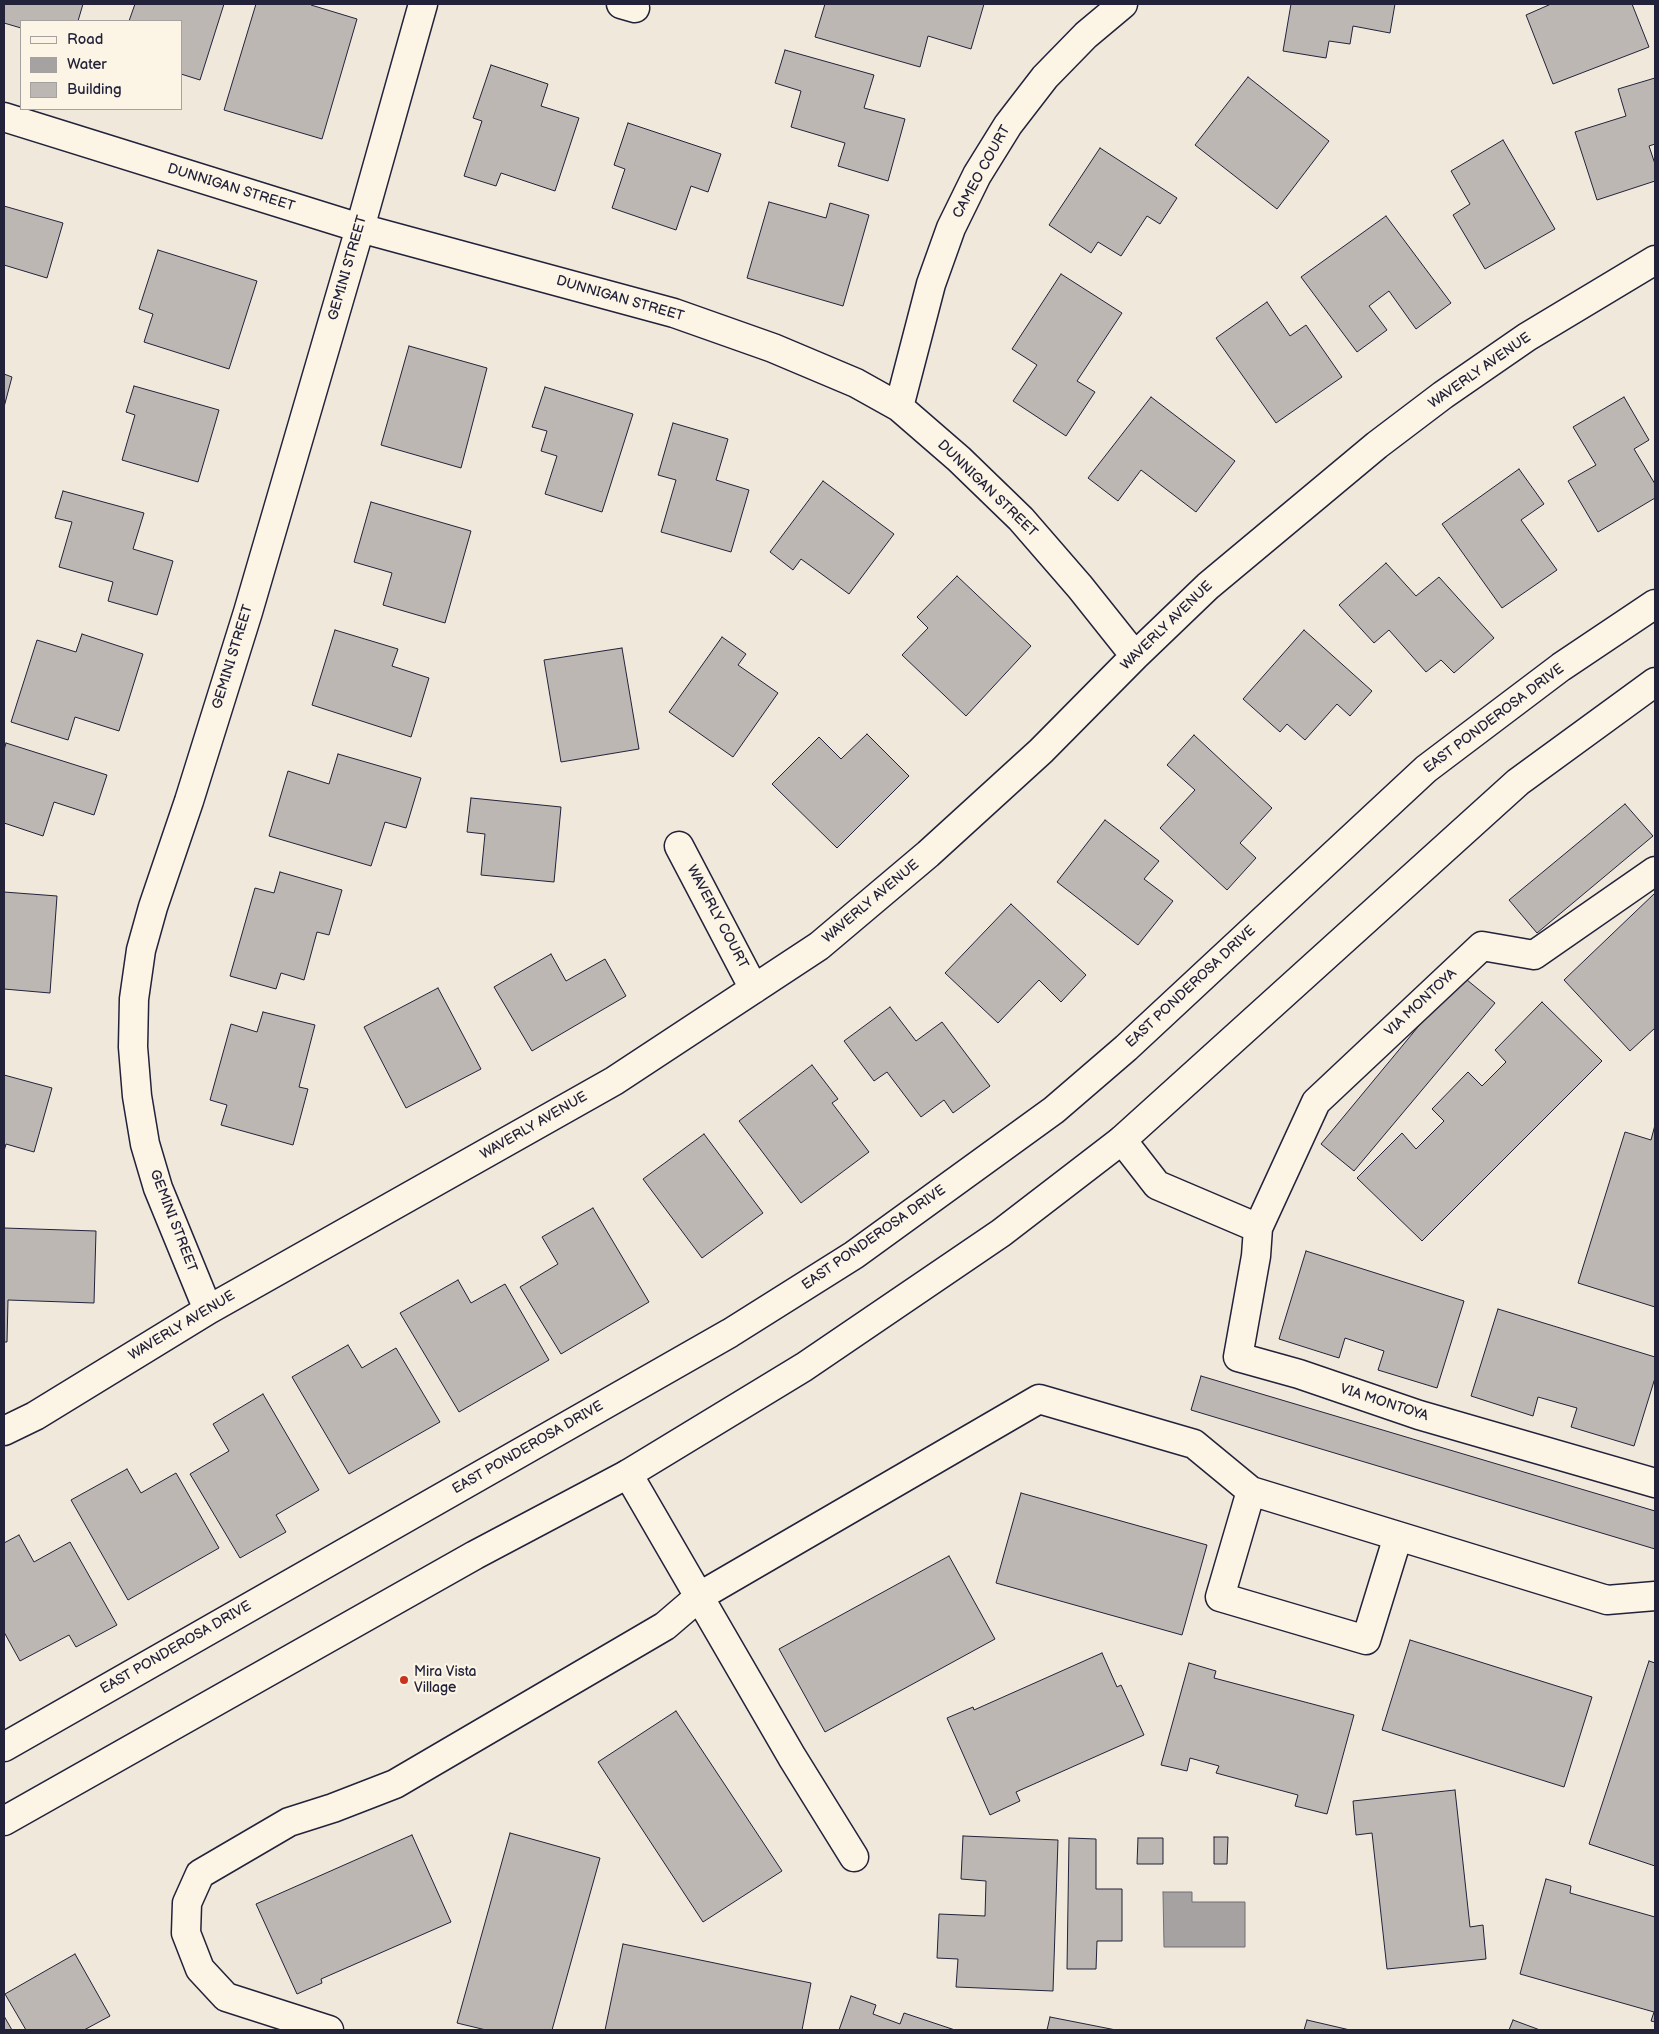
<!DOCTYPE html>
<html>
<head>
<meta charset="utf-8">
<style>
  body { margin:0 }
  #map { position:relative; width:1659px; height:2034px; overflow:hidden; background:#efe8db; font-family:"Balsamiq Sans",sans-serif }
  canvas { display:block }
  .frame { position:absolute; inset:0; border:5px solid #22223b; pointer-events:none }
  .legend { position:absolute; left:20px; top:20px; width:162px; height:90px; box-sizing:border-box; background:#fcf5e5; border:1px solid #a5a1a1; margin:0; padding:6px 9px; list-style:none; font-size:15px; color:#22223b }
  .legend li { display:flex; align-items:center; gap:10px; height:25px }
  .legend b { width:25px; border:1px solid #a5a1a1 }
</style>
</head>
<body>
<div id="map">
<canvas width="1659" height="2034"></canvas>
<div class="frame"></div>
<ul class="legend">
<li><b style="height:6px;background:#fcf5e5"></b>Road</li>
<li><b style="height:14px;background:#a6a2a2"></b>Water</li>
<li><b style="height:14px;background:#bcb7b3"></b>Building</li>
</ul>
</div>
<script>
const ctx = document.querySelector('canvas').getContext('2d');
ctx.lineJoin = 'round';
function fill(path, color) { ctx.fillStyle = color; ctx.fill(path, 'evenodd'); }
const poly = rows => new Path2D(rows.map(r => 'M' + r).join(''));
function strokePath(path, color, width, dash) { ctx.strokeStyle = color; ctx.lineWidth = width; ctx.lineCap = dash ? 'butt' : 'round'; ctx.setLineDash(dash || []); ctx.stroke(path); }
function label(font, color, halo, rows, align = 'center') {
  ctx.font = font + ' "Balsamiq Sans",sans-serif'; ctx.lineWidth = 4.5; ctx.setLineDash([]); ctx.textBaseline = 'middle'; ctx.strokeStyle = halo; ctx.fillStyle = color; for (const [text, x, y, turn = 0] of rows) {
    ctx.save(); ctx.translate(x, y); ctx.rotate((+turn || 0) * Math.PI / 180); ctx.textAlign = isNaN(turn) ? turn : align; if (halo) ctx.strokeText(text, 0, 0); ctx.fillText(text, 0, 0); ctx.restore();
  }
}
const water = poly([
  [1163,1892,1192,1892,1192,1902,1245,1902,1245,1947,1164,1947,1163,1892]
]);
fill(water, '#a6a2a2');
strokePath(water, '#716f79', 1);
const building = poly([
  [4,4,83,4,78,21,21,21,21,28,4,23,4,4],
  [135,4,224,4,200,80,181,74,181,21,129,21,135,4],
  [256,4,311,4,311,5,357,19,322,139,224,110,256,4],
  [825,4,984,4,971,49,928,36,920,67,815,37,825,4],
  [1291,4,1395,4,1390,33,1353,26,1350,44,1329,41,1326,58,1283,51,1291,4],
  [1551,4,1632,4,1649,47,1553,84,1526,15,1551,4],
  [785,50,874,75,864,108,905,119,888,181,838,166,845,143,791,127,801,91,775,83,785,50],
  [491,65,548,84,541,106,579,118,555,191,501,173,496,186,464,176,482,121,473,118,491,65],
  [1248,77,1329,141,1277,209,1195,145,1248,77],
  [1655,78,1655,144,1649,146,1655,164,1655,181,1597,200,1575,132,1626,116,1618,89,1655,78],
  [628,123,721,154,708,192,691,186,676,230,612,208,625,169,614,165,628,123],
  [1503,140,1555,229,1485,269,1453,215,1470,204,1451,171,1503,140],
  [1100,148,1177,198,1160,224,1147,216,1121,256,1098,242,1091,253,1049,225,1100,148],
  [769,202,826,218,830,203,869,215,843,306,747,278,769,202],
  [4,206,63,223,47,278,4,265,4,206],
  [1386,216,1451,303,1416,329,1389,291,1369,306,1387,330,1357,352,1301,277,1386,216],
  [158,250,257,281,229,369,144,342,153,314,139,309,158,250],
  [1061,274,1122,313,1077,381,1095,392,1066,436,1013,401,1037,365,1012,349,1061,274],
  [1267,302,1290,336,1306,325,1342,377,1276,423,1216,338,1267,302],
  [409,346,487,368,461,468,381,445,409,346],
  [4,374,12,377,4,407,4,374],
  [134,386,219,410,198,482,122,460,135,415,126,412,134,386],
  [545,387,633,414,602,512,545,494,557,456,541,451,547,431,532,427,545,387],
  [1151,397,1235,461,1196,512,1141,470,1118,501,1088,478,1151,397],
  [1624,397,1649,440,1634,449,1655,484,1655,498,1598,532,1568,481,1596,465,1573,427,1624,397],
  [673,423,728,439,716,480,749,490,731,552,661,532,676,480,658,475,673,423],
  [1519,469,1544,504,1521,520,1557,570,1502,608,1442,524,1519,469],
  [823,481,894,534,849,594,801,559,793,570,770,552,823,481],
  [63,491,144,513,133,549,173,561,157,615,108,601,113,582,59,567,72,522,55,518,63,491],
  [371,502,471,531,445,623,383,605,392,573,354,562,371,502],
  [1386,563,1416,596,1439,577,1494,638,1454,673,1441,660,1426,672,1389,630,1374,643,1339,605,1386,563],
  [957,576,1031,646,966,716,902,655,928,628,917,617,957,576],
  [335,630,398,649,392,666,429,678,411,737,312,705,335,630],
  [1304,630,1372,691,1350,716,1337,704,1305,740,1287,724,1280,732,1243,699,1304,630],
  [82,634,143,654,119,731,75,717,68,740,11,722,37,640,76,652,82,634],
  [722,637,746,654,738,665,778,693,733,757,669,712,722,637],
  [622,648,639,749,561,762,544,660,622,648],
  [867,734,909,776,837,848,772,784,819,737,841,759,867,734],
  [1194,735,1272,808,1240,843,1256,858,1227,890,1160,828,1195,790,1167,765,1194,735],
  [6,743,107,775,94,815,54,802,43,836,4,823,4,750,6,743],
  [338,754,421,778,406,828,385,822,371,866,269,836,288,771,329,784,338,754],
  [471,798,561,807,554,882,481,875,485,834,467,832,471,798],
  [1625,804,1653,836,1537,933,1509,900,1625,804],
  [1105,820,1159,861,1144,879,1173,901,1138,945,1057,882,1105,820],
  [280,872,342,890,329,935,317,932,304,980,281,973,276,989,230,976,255,888,274,893,280,872],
  [4,892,57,896,50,993,4,989,4,892],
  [1655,893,1655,1028,1630,1051,1564,980,1655,893],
  [1011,904,1086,975,1061,1002,1039,980,998,1023,945,973,1011,904],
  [551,954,566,981,605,959,626,996,532,1051,494,987,551,954],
  [1461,975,1495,1003,1354,1171,1321,1144,1461,975],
  [438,988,481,1069,406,1108,364,1027,438,988],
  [1542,1002,1602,1061,1422,1241,1357,1178,1402,1133,1416,1149,1444,1121,1432,1109,1468,1072,1482,1086,1506,1062,1495,1050,1542,1002],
  [890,1007,916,1041,942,1022,990,1086,953,1113,944,1100,921,1117,887,1072,874,1081,844,1041,890,1007],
  [263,1012,315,1025,299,1087,308,1089,293,1145,221,1125,227,1105,210,1100,231,1024,257,1032,263,1012],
  [812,1065,838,1099,832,1103,869,1152,801,1203,739,1121,812,1065],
  [4,1075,52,1088,34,1152,6,1144,4,1151,4,1075],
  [1655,1125,1655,1307,1578,1283,1625,1132,1651,1140,1655,1125],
  [704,1134,763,1213,702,1258,643,1179,704,1134],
  [593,1208,649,1302,561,1354,520,1287,558,1264,542,1237,593,1208],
  [4,1228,96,1231,94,1303,8,1300,7,1342,4,1342,4,1228],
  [1306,1251,1464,1301,1437,1388,1378,1370,1384,1351,1345,1338,1339,1358,1279,1339,1306,1251],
  [458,1280,471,1303,505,1284,549,1360,459,1412,400,1313,458,1280],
  [1498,1309,1655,1357,1655,1378,1634,1446,1571,1427,1577,1408,1538,1397,1533,1416,1471,1396,1498,1309],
  [348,1345,362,1368,396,1348,440,1422,349,1474,292,1377,348,1345],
  [1201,1376,1655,1511,1655,1549,1191,1410,1201,1376],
  [263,1394,319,1490,276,1515,286,1532,240,1558,190,1474,229,1451,213,1424,263,1394],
  [127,1469,141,1493,176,1473,219,1548,128,1600,71,1500,127,1469],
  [1021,1493,1207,1545,1182,1635,996,1583,1021,1493],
  [19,1535,34,1562,70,1542,117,1625,76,1647,69,1635,20,1661,4,1632,4,1543,19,1535],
  [949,1556,995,1639,825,1732,779,1649,949,1556],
  [1410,1640,1592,1697,1564,1787,1382,1730,1410,1640],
  [1102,1653,1117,1687,1121,1685,1144,1735,1016,1792,1020,1801,990,1815,947,1718,973,1707,974,1710,1102,1653],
  [1649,1661,1655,1663,1655,1866,1589,1844,1649,1661],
  [1189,1663,1216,1671,1214,1678,1354,1715,1327,1814,1295,1806,1298,1795,1216,1773,1219,1766,1190,1758,1187,1771,1161,1765,1189,1663],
  [676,1711,782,1871,703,1922,598,1762,676,1711],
  [1455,1790,1470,1927,1483,1925,1486,1959,1387,1969,1372,1833,1356,1835,1353,1801,1455,1790],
  [510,1833,600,1858,552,2030,486,2030,457,2023,510,1833],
  [412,1835,451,1922,321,1979,322,1983,297,1994,256,1904,412,1835],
  [963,1836,1058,1840,1053,1991,956,1987,958,1959,937,1958,939,1914,985,1916,986,1881,961,1879,963,1836],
  [1214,1837,1228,1837,1227,1864,1214,1864,1214,1837],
  [1069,1838,1096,1839,1096,1889,1122,1889,1122,1941,1097,1941,1096,1969,1067,1969,1069,1838],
  [1138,1838,1163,1838,1163,1864,1137,1864,1138,1838],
  [1546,1879,1571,1886,1570,1893,1655,1917,1655,2022,1651,2021,1654,2012,1520,1974,1546,1879],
  [623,1944,811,1983,802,2030,605,2030,623,1944],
  [75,1954,110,2016,84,2030,26,2030,5,1994,75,1954],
  [851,1996,876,2005,873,2014,900,2024,904,2013,955,2030,839,2030,851,1996],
  [4,2016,12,2030,4,2030,4,2016],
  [1050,2017,1116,2030,1047,2030,1050,2017],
  [1307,2020,1350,2030,1304,2030,1307,2020],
  [1513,2020,1540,2030,1509,2030,1513,2020]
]);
fill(building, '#bcb7b3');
strokePath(building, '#22223b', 1);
const minor = poly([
  [621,4,635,8],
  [4,117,360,228,674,313,773,348,856,383,899,407,959,459,1021,519,1080,587,1135,656],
  [899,407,931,284,951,228,977,175,1008,125,1045,77,1086,35,1123,4],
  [679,846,754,989],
  [1655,871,1534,955,1482,946,1316,1102,1258,1228,1256,1256,1238,1357,1299,1374,1419,1415,1655,1483],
  [1122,1140,1157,1185,1258,1228],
  [208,1310,158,1188,145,1144,137,1096,133,1047,134,999,141,950,153,907,189,801,248,612,360,228,423,4],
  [4,1431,35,1416,208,1310,614,1081,819,946,928,854,1041,751,1135,656,1208,586,1377,445,1443,395,1527,337,1655,260],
  [628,1474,792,1757,854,1857],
  [1251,1491,1220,1597,1366,1640,1398,1536],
  [329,2030,226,1997,200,1969,186,1933,187,1903,200,1874,289,1822,333,1808,395,1784,665,1626,700,1596,1039,1399,1194,1444,1251,1491,1607,1600,1655,1596]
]);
const major = poly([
  [4,1747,730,1333,854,1255,1054,1110,1126,1048,1426,769,1561,667,1655,604],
  [4,1821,475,1555,628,1474,804,1367,1001,1233,1122,1140,1518,782,1655,682]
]);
strokePath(minor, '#22223b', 31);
strokePath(major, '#22223b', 31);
strokePath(minor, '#fcf5e5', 28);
strokePath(major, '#fcf5e5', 28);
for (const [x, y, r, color] of [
  [404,1680,5,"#c8321e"]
]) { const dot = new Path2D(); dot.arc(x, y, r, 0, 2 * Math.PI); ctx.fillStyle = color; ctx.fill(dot); strokePath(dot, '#fcf5e5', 2); }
label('14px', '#22223b', '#fcf5e5', [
  ["CAMEO COURT",982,172,-61],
  ["DUNNIGAN STREET",231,188,17],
  ["GEMINI STREET",348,268,-74],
  ["DUNNIGAN STREET",620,299,16],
  ["WAVERLY AVENUE",1480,371,-35],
  ["DUNNIGAN STREET",987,489,44],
  ["WAVERLY AVENUE",1167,626,-44],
  ["GEMINI STREET",233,657,-73],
  ["EAST PONDEROSA DRIVE",1494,719,-37],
  ["WAVERLY AVENUE",871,902,-40],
  ["WAVERLY COURT",717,917,62],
  ["EAST PONDEROSA DRIVE",1191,987,-43],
  ["VIA MONTOYA",1421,1003,-43],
  ["WAVERLY AVENUE",534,1126,-30],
  ["GEMINI STREET",173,1221,69],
  ["EAST PONDEROSA DRIVE",874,1238,-35],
  ["WAVERLY AVENUE",182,1326,-31],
  ["VIA MONTOYA",1384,1403,18],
  ["EAST PONDEROSA DRIVE",528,1448,-30],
  ["EAST PONDEROSA DRIVE",176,1648,-30]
]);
label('14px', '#22223b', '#fcf5e5', [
  ["Mira Vista",414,1672],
  ["Village",414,1688]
], 'left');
</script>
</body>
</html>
